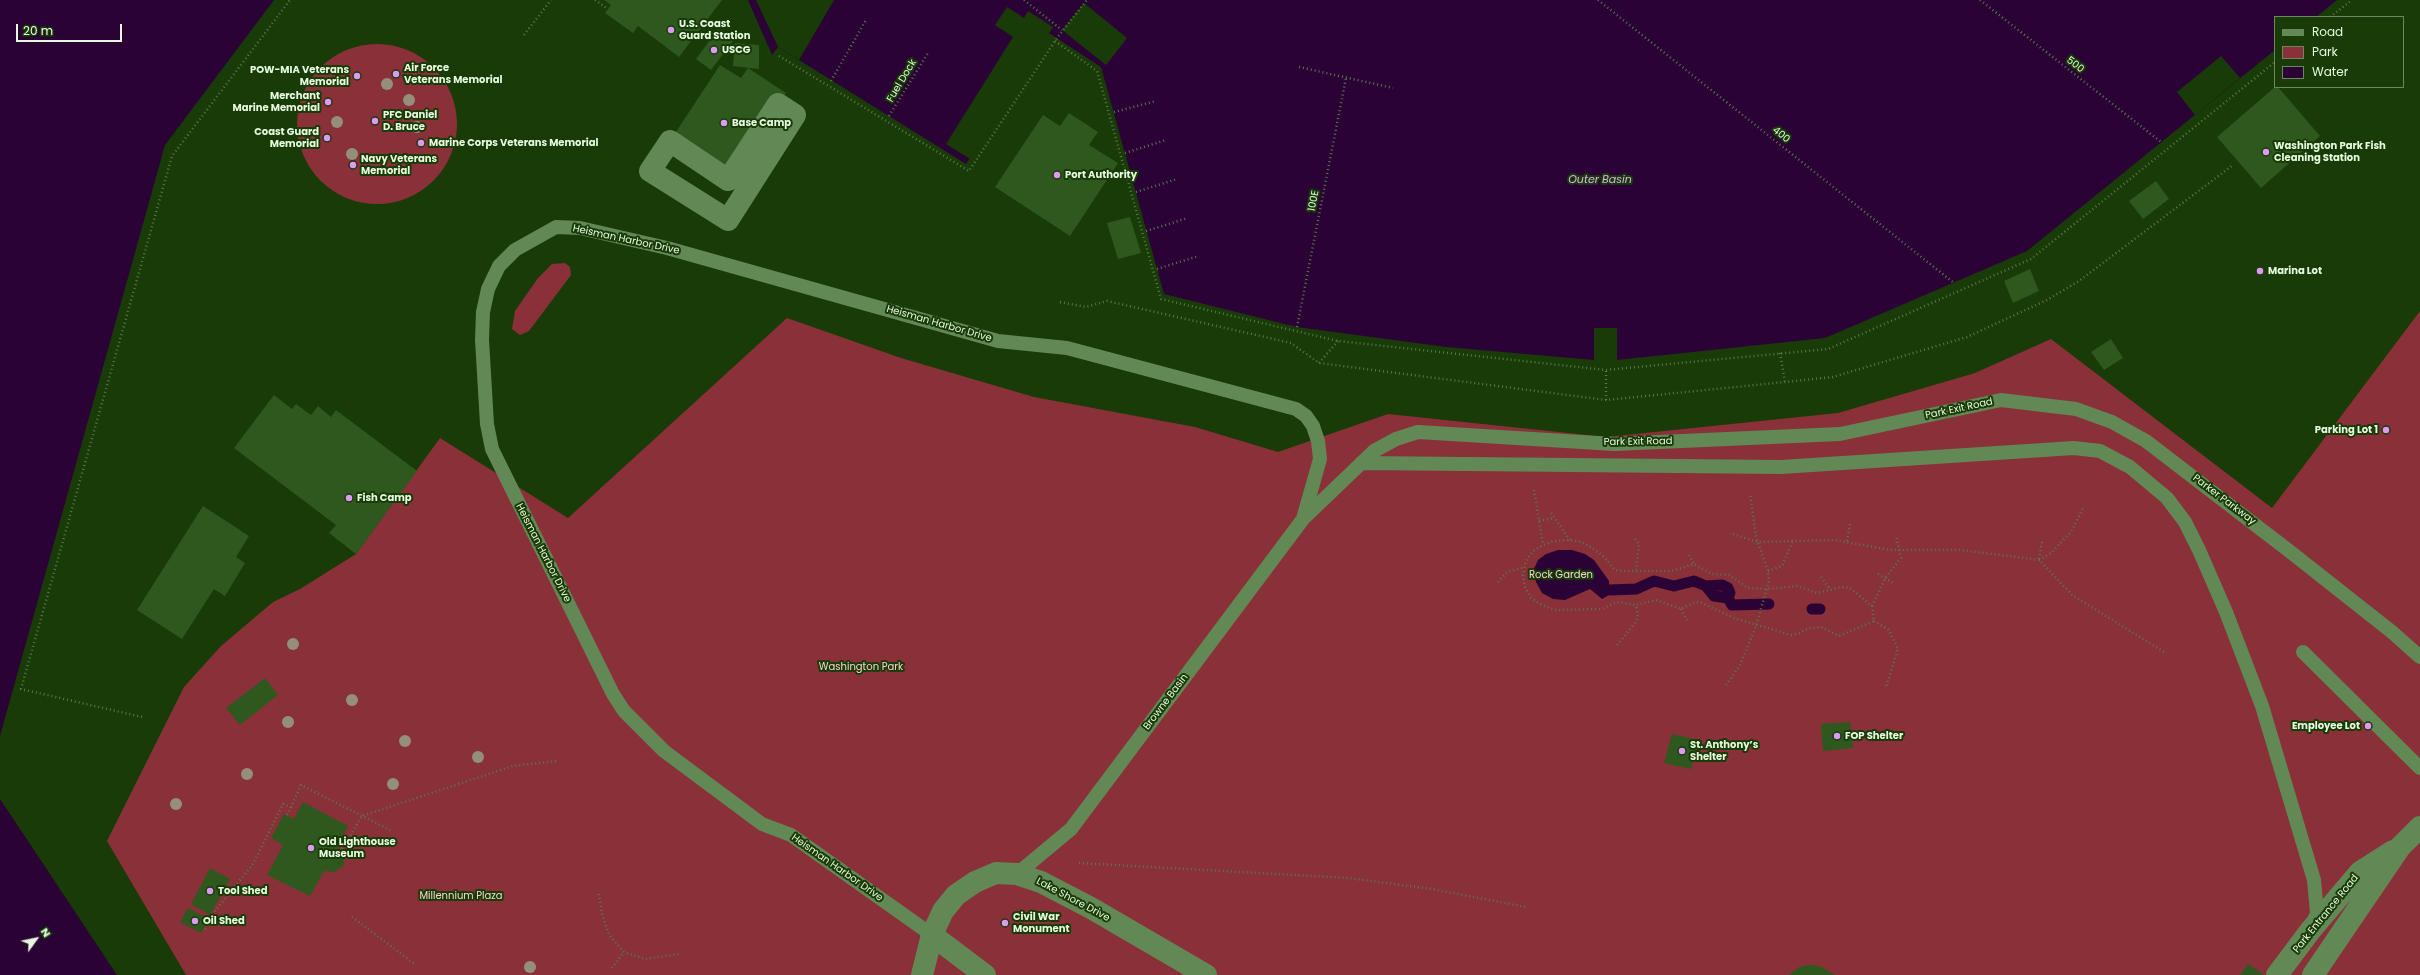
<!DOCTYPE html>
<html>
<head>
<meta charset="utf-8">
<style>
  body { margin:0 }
  #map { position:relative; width:2420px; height:975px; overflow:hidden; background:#183b08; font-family:Poppins,sans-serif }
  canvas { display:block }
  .legend { position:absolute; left:2274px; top:16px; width:130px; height:72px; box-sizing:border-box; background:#183b08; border:1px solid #6a875e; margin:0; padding:5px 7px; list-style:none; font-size:12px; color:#e5fade }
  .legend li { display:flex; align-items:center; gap:8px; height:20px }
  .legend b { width:20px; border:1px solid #6a875e }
  .north { position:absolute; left:16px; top:919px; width:40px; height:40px; -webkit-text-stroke:3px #183b08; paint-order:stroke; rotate:57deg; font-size:11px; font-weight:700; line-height:16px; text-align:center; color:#e5fade }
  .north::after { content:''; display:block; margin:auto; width:14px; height:18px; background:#e5fade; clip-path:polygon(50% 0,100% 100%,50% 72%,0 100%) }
  .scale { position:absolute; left:16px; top:24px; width:106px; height:18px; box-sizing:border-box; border:2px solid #e5fade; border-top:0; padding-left:5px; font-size:12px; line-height:14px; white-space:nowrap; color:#e5fade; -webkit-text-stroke:3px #183b08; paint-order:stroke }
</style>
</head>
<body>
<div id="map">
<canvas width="2420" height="975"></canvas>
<ul class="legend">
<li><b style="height:5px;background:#628855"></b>Road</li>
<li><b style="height:11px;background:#8a3039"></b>Park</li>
<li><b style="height:11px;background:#2b0236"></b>Water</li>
</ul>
<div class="north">N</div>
<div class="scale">20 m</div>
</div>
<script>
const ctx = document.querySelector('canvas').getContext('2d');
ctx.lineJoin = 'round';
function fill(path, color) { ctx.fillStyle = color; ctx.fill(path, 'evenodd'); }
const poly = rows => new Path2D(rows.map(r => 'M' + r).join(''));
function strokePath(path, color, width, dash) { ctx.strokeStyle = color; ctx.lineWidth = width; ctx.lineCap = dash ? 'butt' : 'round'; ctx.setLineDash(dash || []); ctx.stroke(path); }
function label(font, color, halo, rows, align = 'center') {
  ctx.font = font + ' Poppins,sans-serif'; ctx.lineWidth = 4; ctx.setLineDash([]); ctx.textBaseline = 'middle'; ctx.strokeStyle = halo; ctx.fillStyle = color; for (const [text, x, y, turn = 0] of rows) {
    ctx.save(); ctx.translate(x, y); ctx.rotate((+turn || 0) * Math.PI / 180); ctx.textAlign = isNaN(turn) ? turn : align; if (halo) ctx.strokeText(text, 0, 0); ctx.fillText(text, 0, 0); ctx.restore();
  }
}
fill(poly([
  '297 124a80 80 0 1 1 160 0a80 80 0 1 1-160 0Z',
  [565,263,570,267,571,275,529,331,520,335,512,329,515,311,538,278,552,264],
  [2420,311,2420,975,186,975,107,841,184,687,221,646,273,602,300,589,356,554,440,438,568,518,787,318,901,358,1034,397,1195,427,1278,452,1388,414,1606,437,1838,413,1975,373,2051,339,2272,508]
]), '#8a3039');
fill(poly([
  [0,0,274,0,165,145,0,736],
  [748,0,2337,0,2316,17,2275,17,2275,50,2027,251,1825,338,1617,360,1594,360,1446,347,1297,327,1164,294,1101,67,1049,33,966,164,778,47,772,55],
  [1558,550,1572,550,1585,554,1594,560,1609,581,1609,595,1602,599,1590,589,1565,600,1553,599,1542,593,1536,582,1533,571,1538,560,1546,554],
  [0,799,117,975,0,975]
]), '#2b0236');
fill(poly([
  [756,0,834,0,799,60,778,47],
  [1084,3,1127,38,1106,65,1062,30],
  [1007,7,1024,18,1028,11,1053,27,970,159,946,144,1013,37,995,25],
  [2221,56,2240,78,2195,115,2177,92],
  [1594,328,1617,328,1617,360,1594,360]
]), '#183b08');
strokePath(poly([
  [1706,586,1714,596,1728,598],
  [1610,590,1636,589,1654,581,1674,586,1694,581,1706,586,1722,585,1728,588,1730,593,1728,598,1732,605,1769,604],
  [1812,609,1820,609]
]), '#2b0236', 11);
fill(poly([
  [604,0,722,0,679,57,638,26,633,33,605,13,611,5],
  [718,29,733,41,711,70,696,59],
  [735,43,759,45,759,69,733,66],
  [720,65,741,78,748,68,786,93,728,180,670,141],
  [2275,87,2278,87,2320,136,2261,188,2217,137],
  [1069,113,1098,132,1089,145,1118,163,1070,236,995,187,1043,115,1060,126],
  [2156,181,2169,199,2143,219,2129,201],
  [1130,217,1141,253,1118,259,1107,223],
  [2030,269,2039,291,2013,303,2004,281],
  [2111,339,2123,358,2104,370,2091,352],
  [274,395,292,409,296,404,311,415,318,406,331,417,336,410,417,471,356,554,329,533,336,525,234,448],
  [203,506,249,536,236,557,245,563,225,596,214,589,182,639,137,610],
  [265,678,278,695,240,725,226,708],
  [1850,722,1853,748,1823,751,1821,724],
  [1672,734,1699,740,1691,769,1664,763],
  [303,802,348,826,337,846,344,855,344,865,335,872,324,871,310,896,267,875,283,845,271,838,284,814,294,819],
  [210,868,230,879,210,915,191,904],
  [188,908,209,919,201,933,180,922],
  [2248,964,2264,975,2240,975],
  [1809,965,1820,966,1835,975,1789,975,1799,967]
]), '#2f581e');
strokePath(poly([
  [595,0,608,9],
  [1024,0,1062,30],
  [1598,0,1954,283],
  [1980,0,2161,142],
  [2330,17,2352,0],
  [524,35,551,0],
  [1055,41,1097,71,1161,299,1338,341,1606,370,1828,349,2031,259,2275,62],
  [779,56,969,171,1057,38,1087,0],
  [1299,67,1393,88],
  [831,81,866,20],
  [1114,112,1156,101],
  [889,116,928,53],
  [1125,153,1166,140],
  [1136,192,1177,179],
  [1146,231,1188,218],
  [1157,269,1199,256],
  [1060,302,1086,307,1107,301,1291,343,1319,363,1606,400,1785,382,1833,377,1967,337,2047,300,2079,281,2233,165],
  [1297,327,1346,78],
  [1780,353,1785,382],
  [1319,363,1338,341],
  [1606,400,1606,370],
  [1534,490,1543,545],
  [1551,513,1570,540],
  [1539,521,1554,518],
  [1733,534,1757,542,1835,540,1890,550,1961,550,2039,560,2072,595,2164,652],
  [1635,539,1639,544,1636,570],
  [1847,541,1850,524],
  [1689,555,1694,564],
  [2039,559,2042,542],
  [2039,560,2051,553,2071,532,2084,506],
  [1768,571,1782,566,1793,540],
  [1878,574,1893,583],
  [1821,577,1830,589],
  [1498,582,1507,572,1525,567],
  [1872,606,1886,577,1901,558,1896,536],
  [1681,609,1688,622],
  [1874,621,1889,630,1898,649,1886,687],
  [1617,645,1636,622,1638,615,1636,605,1656,600,1681,609,1695,602,1702,603,1734,618,1791,635,1800,633,1809,628,1821,627,1839,636,1874,621,1872,606,1850,588,1842,587,1817,593,1797,586,1767,589,1748,588,1729,575,1712,574,1694,564,1672,571,1619,571,1615,570,1603,556,1592,548,1582,542,1570,540,1554,541,1543,545,1533,551,1526,561,1523,575,1525,587,1530,597,1540,604,1555,610,1602,609,1616,602,1636,605],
  [1726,685,1740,665,1756,626,1769,581,1768,571,1756,537,1750,493],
  [142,717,21,689,172,156,290,0],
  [287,815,291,807],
  [342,849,362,816,513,766,557,761],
  [1079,863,1349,878,1432,889,1526,907],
  [599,894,602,914,609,935,624,952,645,959,679,954],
  [352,917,416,965],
  [205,929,216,910,253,864,283,804,291,807,301,785,392,831],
  [612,968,624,952]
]), '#59784c', 2.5, [1, 3]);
strokePath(poly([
  [1361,463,1781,467,2074,448,2100,451,2130,467,2167,498,2185,522,2199,550,2226,612,2262,706,2314,880,2317,913,2313,923],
  [2303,652,2420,768],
  [1017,874,1071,829,1303,519,1374,451,1396,439,1418,432,1614,444,1840,434,2001,400,2076,409,2112,422,2146,441,2288,550,2392,632,2420,657],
  [932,935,791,835,762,824,664,751,624,711,613,694,492,449,487,424,482,340,483,312,488,289,499,266,515,250,556,227,580,228,667,248,998,341,1067,348,1296,409,1306,416,1313,426,1318,441,1320,459,1303,519]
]), '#628855', 14);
strokePath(poly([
  [778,104,795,115,728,220,650,171,670,141,728,180,778,104],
  [2277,975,2310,931,2360,872,2393,851],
  [2313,975,2400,847,2420,827]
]), '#628855', 22);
strokePath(poly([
  [932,935,985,975],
  [922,975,932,935,943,911,956,895,975,882,996,873,1017,874,1041,882,1091,908,1206,975]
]), '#628855', 22);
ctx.fillStyle = '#938f78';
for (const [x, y] of [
  [387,84],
  [409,100],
  [337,122],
  [417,127],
  [352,154],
  [293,644],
  [352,700],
  [288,722],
  [405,741],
  [478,757],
  [247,774],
  [393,784],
  [176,804],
  [530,967]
]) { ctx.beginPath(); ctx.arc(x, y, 6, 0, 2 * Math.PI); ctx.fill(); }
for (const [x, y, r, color] of [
  [671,30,4,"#dd99f3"],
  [714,50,4,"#dd99f3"],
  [396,74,4,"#dd99f3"],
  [357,76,4,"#dd99f3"],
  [328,102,4,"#dd99f3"],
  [375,121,4,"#dd99f3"],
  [724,123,4,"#dd99f3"],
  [327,138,4,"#dd99f3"],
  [421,143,4,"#dd99f3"],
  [2266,152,4,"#dd99f3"],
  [353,165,4,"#dd99f3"],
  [1057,175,4,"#dd99f3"],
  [2260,271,4,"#dd99f3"],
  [2386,430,4,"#dd99f3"],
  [349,498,4,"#dd99f3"],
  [2368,726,4,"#dd99f3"],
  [1837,736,4,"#dd99f3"],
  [1682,751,4,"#dd99f3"],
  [311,848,4,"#dd99f3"],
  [210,891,4,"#dd99f3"],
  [195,921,4,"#dd99f3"],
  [1005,923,4,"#dd99f3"]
]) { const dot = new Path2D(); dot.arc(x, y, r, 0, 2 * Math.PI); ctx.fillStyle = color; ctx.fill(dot); strokePath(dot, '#183b08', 1.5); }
label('bold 10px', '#e5fade', '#183b08', [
  ["U.S. Coast",679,24],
  ["Guard Station",679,36],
  ["USCG",722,50],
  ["Air Force",404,68],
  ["Veterans Memorial",404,80],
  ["POW-MIA Veterans",349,70,"right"],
  ["Memorial",349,82,"right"],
  ["Merchant",320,96,"right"],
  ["Marine Memorial",320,108,"right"],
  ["PFC Daniel",383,115],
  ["D. Bruce",383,127],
  ["Base Camp",732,123],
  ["Coast Guard",319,132,"right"],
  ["Memorial",319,144,"right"],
  ["Marine Corps Veterans Memorial",429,143],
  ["Washington Park Fish",2274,146],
  ["Cleaning Station",2274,158],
  ["Navy Veterans",361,159],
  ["Memorial",361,171],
  ["Port Authority",1065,175],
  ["Marina Lot",2268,271],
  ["Parking Lot 1",2378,430,"right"],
  ["Fish Camp",357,498],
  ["Employee Lot",2360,726,"right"],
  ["FOP Shelter",1845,736],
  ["St. Anthony’s",1690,745],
  ["Shelter",1690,757],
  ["Old Lighthouse",319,842],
  ["Museum",319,854],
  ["Tool Shed",218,891],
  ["Civil War",1013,917],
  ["Monument",1013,929],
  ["Oil Shed",203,921]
], 'left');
label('10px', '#e5fade', '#183b08', [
  ["500",2075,65,38],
  ["Fuel Dock",902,81,-59],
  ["400",1781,135,39],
  ["100E",1314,201,-79],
  ["Heisman Harbor Drive",626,240,12],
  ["Heisman Harbor Drive",939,324,16],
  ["Park Exit Road",1959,409,-12],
  ["Park Exit Road",1638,442,-1],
  ["Parker Parkway",2224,500,37],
  ["Heisman Harbor Drive",543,553,63],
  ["Browne Basin",1166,702,-53],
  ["Heisman Harbor Drive",837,868,35],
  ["Lake Shore Drive",1073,900,28],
  ["Park Entrance Road",2326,914,-51]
]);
label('10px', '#f7d4d4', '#183b08', [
  ["Rock Garden",1561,575],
  ["Washington Park",861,667],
  ["Millennium Plaza",461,896]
]);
label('italic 11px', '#e4acf6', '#183b08', [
  ["Outer Basin",1600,180]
]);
</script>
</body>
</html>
